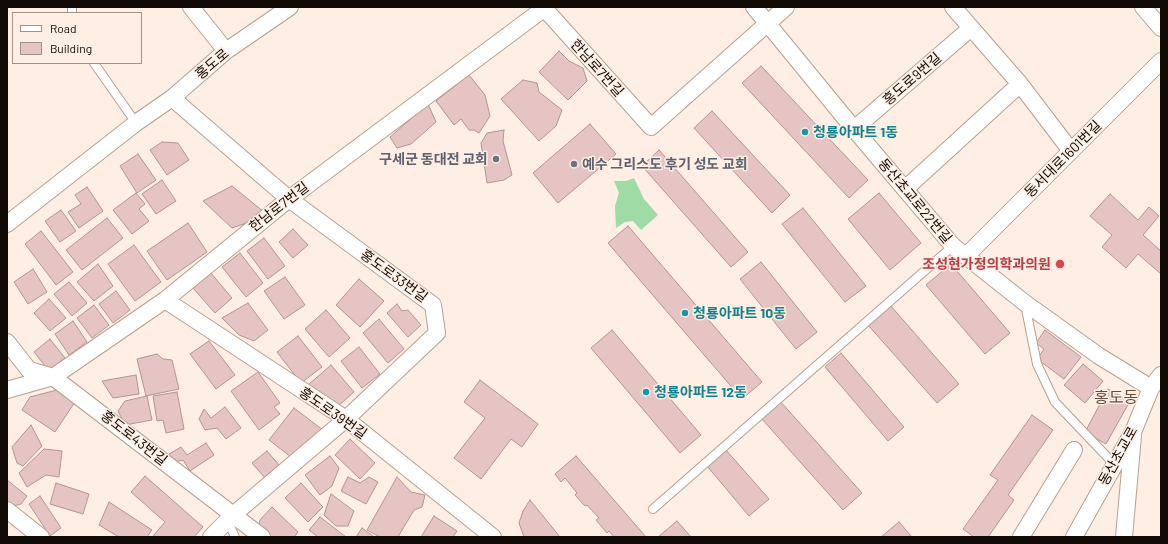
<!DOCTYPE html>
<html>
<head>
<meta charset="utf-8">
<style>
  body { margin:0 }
  #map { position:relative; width:1168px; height:544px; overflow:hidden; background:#feeee3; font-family:Barlow,sans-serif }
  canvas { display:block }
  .frame { position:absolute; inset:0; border:8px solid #120a05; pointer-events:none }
  .legend { position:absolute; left:12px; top:12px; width:130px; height:52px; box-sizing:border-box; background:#feeee3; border:1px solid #a0938a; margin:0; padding:5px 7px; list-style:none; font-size:12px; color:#120a05 }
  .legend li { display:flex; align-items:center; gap:8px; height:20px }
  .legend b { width:20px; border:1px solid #a0938a }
</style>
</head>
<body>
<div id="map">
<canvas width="1168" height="544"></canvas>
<div class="frame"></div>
<ul class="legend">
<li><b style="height:5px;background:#fff"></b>Road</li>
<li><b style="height:11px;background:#e5c4c3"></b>Building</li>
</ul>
</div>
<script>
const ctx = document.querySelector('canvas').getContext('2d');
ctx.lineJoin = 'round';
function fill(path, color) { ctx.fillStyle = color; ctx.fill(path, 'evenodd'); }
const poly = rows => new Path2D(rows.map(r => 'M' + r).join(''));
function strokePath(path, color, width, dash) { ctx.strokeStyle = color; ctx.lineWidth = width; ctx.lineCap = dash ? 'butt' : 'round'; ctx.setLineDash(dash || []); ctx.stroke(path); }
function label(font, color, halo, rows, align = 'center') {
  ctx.font = font + ' Barlow,"Noto Sans KR",sans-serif'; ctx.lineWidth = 3; ctx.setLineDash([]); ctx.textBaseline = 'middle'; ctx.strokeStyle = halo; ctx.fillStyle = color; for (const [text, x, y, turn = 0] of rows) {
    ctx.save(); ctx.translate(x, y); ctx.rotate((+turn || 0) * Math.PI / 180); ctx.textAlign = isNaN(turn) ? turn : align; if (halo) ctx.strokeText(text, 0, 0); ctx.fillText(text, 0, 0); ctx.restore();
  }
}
fill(poly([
  [634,178,644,199,658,215,641,230,633,221,625,222,616,228,615,206,619,193,614,181,626,181]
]), '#9edba5');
const building = poly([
  [559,51,569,61,583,68,587,81,568,100,539,72,559,51],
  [761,66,868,180,849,198,742,83,761,66],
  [469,75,485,95,490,116,479,133,474,130,469,130,461,119,454,125,436,101,469,75],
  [523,80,537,83,539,92,562,110,556,126,539,141,501,99,523,80],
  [428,104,436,122,411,144,397,148,390,137,428,104],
  [712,111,790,195,772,213,694,128,712,111],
  [590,124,616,154,558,203,533,173,590,124],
  [504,130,503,141,512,175,504,180,487,183,481,143,487,133,504,130],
  [162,142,178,143,189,160,167,175,150,150,162,142],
  [659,150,748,252,731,267,642,166,659,150],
  [138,154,156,180,137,193,120,166,138,154],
  [162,180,176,201,156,214,142,194,162,180],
  [232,186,264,212,250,222,232,228,203,201,232,186],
  [87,187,103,211,79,228,68,212,81,204,75,195,87,187],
  [136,193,145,204,139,209,149,221,132,234,113,210,136,193],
  [879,193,921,243,890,270,848,219,879,193],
  [1110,194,1138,220,1149,207,1159,216,1143,235,1161,251,1161,274,1138,254,1126,268,1102,247,1112,235,1090,216,1110,194],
  [803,208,866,286,845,302,782,224,803,208],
  [61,210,76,231,60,242,45,221,61,210],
  [107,218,123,238,82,270,66,250,107,218],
  [188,223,207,252,167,280,147,251,188,223],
  [628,226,762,382,742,399,608,243,628,226],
  [293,229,308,245,293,258,279,242,293,229],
  [41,231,73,272,56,285,25,244,41,231],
  [264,238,285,266,268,279,247,251,264,238],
  [134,245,161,282,135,301,108,264,134,245],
  [240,253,263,283,246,297,222,267,240,253],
  [761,262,817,332,796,349,740,279,761,262],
  [98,264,113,286,94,301,77,282,98,264],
  [951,264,1010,333,985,354,926,285,951,264],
  [33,269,47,292,28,304,14,282,33,269],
  [210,272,232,298,215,313,192,287,210,272],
  [285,277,305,305,284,319,264,291,285,277],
  [359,279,384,301,360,327,336,305,359,279],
  [69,282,87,303,72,316,54,294,69,282],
  [116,291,130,310,113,323,99,304,116,291],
  [49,299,66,318,50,331,34,313,49,299],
  [248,303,268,330,254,341,239,335,222,318,248,303],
  [397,304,402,311,408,310,421,325,408,337,387,313,397,304],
  [94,305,109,325,92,338,77,318,94,305],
  [890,305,959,384,937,403,868,325,890,305],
  [326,310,350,338,329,357,305,329,326,310],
  [379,319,404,349,388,363,363,333,379,319],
  [73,321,87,342,69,355,55,334,73,321],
  [612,330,701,435,680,453,591,348,612,330],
  [1045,330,1081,357,1064,379,1037,359,1044,349,1036,343,1045,330],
  [298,336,322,367,301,383,277,352,298,336],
  [50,339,65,358,49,371,34,352,50,339],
  [209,341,235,375,216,389,190,354,209,341],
  [359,347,380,374,362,388,341,361,359,347],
  [841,353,904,427,888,441,825,367,841,353],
  [157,354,163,359,172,360,179,389,146,396,137,359,157,354],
  [1083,364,1103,381,1085,403,1064,385,1083,364],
  [331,365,354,392,338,406,308,385,331,365],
  [258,372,280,403,274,407,280,414,259,430,231,391,258,372],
  [136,375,139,394,113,398,102,381,136,375],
  [480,380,538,424,522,447,511,439,481,479,454,458,485,418,464,402,480,380],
  [1108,389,1130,401,1106,444,1085,432,1108,389],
  [57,390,75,402,55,432,22,410,30,397,57,390],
  [177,392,184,429,166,433,163,420,157,421,153,396,177,392],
  [147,396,152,420,125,425,118,411,125,401,147,396],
  [780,401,862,493,843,510,761,418,780,401],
  [225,407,241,428,226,439,217,428,205,430,199,419,204,409,211,418,225,407],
  [294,408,323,430,291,457,269,440,294,408],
  [1032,415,1053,430,1008,495,1014,500,988,537,974,537,963,529,998,480,990,475,1032,415],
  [31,425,42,446,23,466,17,463,12,447,31,425],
  [350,439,375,463,360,479,335,455,350,439],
  [206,443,214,455,190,471,183,460,175,462,169,454,181,447,187,455,206,443],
  [44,449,62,451,59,477,46,475,27,487,19,473,44,449],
  [726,450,769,499,749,516,707,466,726,450],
  [267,451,280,466,265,478,252,463,267,451],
  [330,456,339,468,332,486,320,495,305,475,330,456],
  [576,456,646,537,614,537,609,531,607,533,596,520,599,518,587,505,585,506,575,495,577,493,565,478,561,482,555,474,576,456],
  [145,476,203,527,194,537,152,537,165,522,131,492,145,476],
  [348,477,360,483,369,477,378,482,366,504,341,491,348,477],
  [397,477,411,492,425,495,422,507,414,510,398,537,380,537,367,530,397,477],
  [7,480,27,496,21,504,10,507,7,504,7,480],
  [56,483,89,494,83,514,50,504,56,483],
  [301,483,323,507,308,522,285,498,301,483],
  [331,494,354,511,348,526,336,526,324,515,331,494],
  [40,496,61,528,50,536,29,504,40,496],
  [530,500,560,537,524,537,519,523,523,511,530,500],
  [109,502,152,530,147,537,119,537,99,525,109,502],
  [272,507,298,532,294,537,271,537,259,525,260,520,272,507],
  [434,516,457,531,453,537,421,537,434,516],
  [320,517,346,537,318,537,309,530,320,517],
  [677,521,691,537,658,537,677,521],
  [899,522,912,537,881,537,899,522],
  [362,528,374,537,356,537,362,528]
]);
fill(building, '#e5c4c3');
strokePath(building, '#b39493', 1);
const service = poly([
  [72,7,72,13],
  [94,63,136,123],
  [1025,304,1037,364,1055,402,1114,464],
  [653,509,953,246],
  [228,521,235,537]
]);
const minor = poly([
  [191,7,226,51],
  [754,7,854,129,953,246,1025,303,1099,356,1151,388],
  [953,7,1020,84,1071,151],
  [1143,7,1161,28],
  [544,8,651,127,786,7],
  [172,98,289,199,433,305,437,333,346,419,233,515,211,537],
  [854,129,971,28],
  [905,189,1020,84],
  [7,224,136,123,172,98,226,51,290,7],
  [966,256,1161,61],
  [165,300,346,419,493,537],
  [7,342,29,370,53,377,262,537],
  [7,390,53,377,165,300,289,199,546,7],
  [7,510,41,537],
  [1021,537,1074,450],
  [1074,537,1133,432,1151,388,1161,375],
  [1124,537,1133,436]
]);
strokePath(service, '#b8a08e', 10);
strokePath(minor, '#b8a08e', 18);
strokePath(service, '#fff', 8);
strokePath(minor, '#fff', 16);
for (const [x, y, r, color] of [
  [805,132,4,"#0f9aa8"],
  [496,159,4,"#6b7280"],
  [574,164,4,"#6b7280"],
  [1060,264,5,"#e0444e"],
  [685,313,4,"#0f9aa8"],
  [646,392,4,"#0f9aa8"]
]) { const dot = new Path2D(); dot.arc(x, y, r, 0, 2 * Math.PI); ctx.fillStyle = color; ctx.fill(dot); strokePath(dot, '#feeee3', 1.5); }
label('14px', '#120a05', '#feeee3', [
  ["홍도로",212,64,-40],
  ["한남로7번길",597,68,48],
  ["홍도로9번길",912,79,-41],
  ["동서대로1601번길",1063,159,-45],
  ["동산초교로22번길",915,201,50],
  ["한남로7번길",279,207,-38],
  ["홍도로33번길",394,276,36],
  ["홍도로39번길",333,413,35],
  ["홍도로43번길",134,438,38],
  ["동산초교로",1118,456,-61]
]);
label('bold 14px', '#0d838f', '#feeee3', [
  ["청룡아파트 1동",813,132],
  ["청룡아파트 10동",693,313],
  ["청룡아파트 12동",654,392]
], 'left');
label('bold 14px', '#5b616d', '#feeee3', [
  ["구세군 동대전 교회",488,159],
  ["예수 그리스도 후기 성도 교회",582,164,"left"]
], 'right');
label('bold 14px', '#be3a42', '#feeee3', [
  ["조성현가정의학과의원",1051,264]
], 'right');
label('16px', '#634e3f', '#feeee3', [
  ["홍도동",1116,398]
]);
</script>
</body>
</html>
